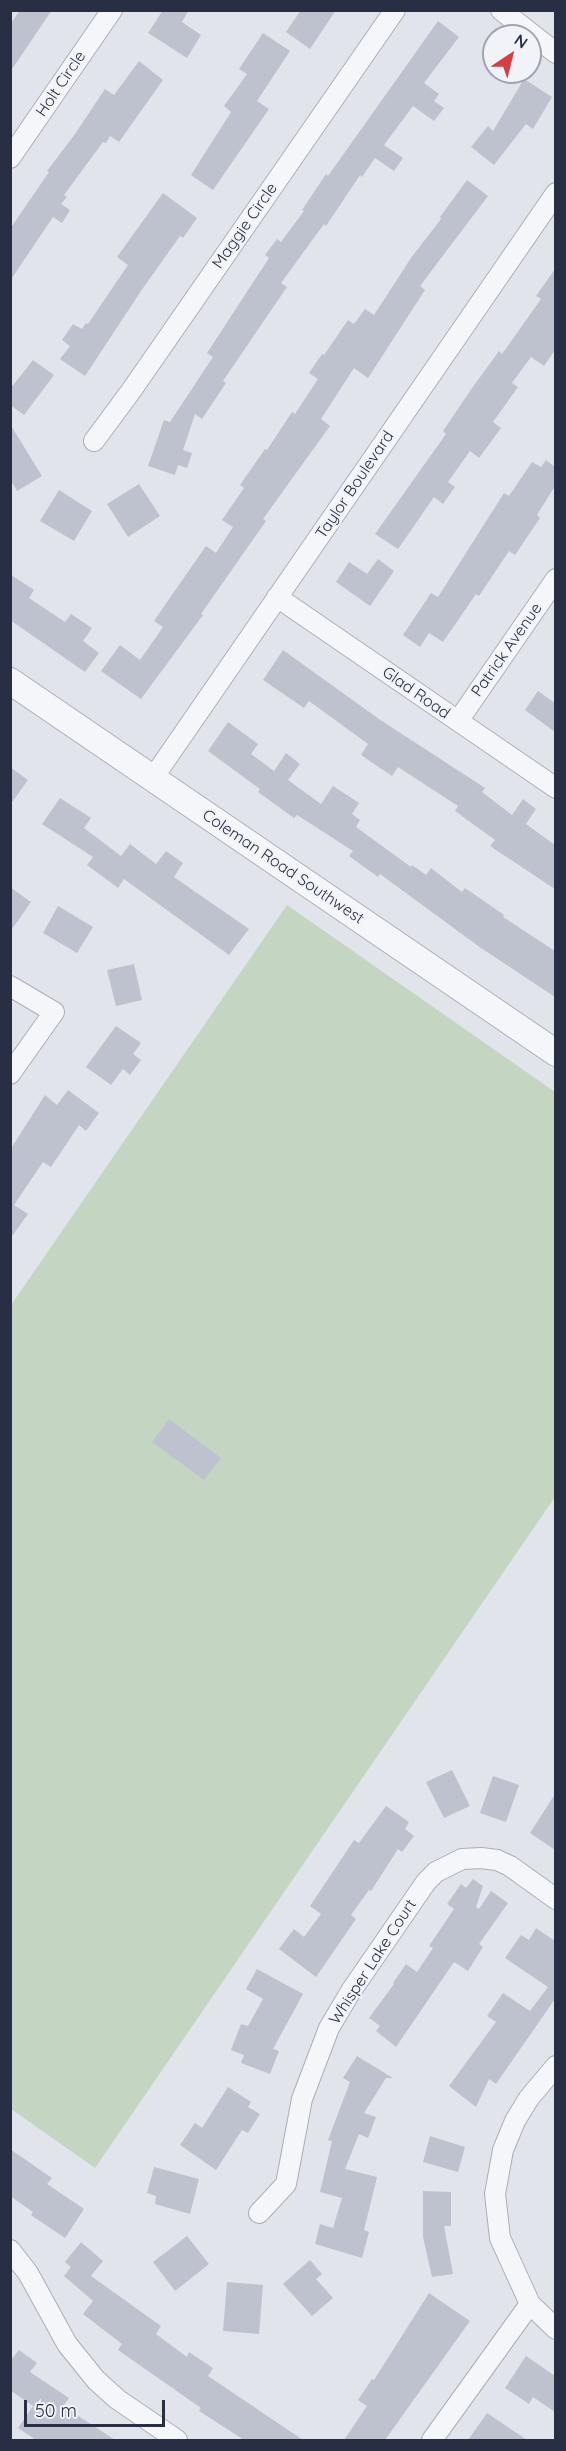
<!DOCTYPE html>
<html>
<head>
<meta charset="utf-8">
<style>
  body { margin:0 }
  #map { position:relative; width:566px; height:2451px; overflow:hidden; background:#e2e4eb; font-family:Quicksand,sans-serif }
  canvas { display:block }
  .frame { position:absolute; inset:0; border:12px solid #282f44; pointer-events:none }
  .north { position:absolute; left:482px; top:24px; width:60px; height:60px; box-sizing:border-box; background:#f1f3f8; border:2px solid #a1a5b0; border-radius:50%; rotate:35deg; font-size:16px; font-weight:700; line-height:24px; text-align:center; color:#282f44 }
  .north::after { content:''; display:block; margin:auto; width:21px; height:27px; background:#d83e40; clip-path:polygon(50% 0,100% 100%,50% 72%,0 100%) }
  .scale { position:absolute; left:24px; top:2400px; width:141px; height:27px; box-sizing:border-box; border:3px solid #282f44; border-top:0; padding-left:8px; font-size:18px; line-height:21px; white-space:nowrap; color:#282f44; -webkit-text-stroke:4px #f1f3f8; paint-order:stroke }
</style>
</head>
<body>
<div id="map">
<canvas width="566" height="2451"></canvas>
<div class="frame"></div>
<div class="north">N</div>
<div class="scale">50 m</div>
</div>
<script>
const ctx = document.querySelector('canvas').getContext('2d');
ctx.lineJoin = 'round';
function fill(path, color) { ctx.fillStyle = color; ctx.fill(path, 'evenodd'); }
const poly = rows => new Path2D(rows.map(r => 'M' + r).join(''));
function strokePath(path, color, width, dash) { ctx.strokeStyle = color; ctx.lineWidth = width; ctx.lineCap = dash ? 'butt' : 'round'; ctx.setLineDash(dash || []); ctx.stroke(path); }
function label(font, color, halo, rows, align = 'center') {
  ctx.font = font + ' Quicksand,sans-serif'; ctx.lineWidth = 4.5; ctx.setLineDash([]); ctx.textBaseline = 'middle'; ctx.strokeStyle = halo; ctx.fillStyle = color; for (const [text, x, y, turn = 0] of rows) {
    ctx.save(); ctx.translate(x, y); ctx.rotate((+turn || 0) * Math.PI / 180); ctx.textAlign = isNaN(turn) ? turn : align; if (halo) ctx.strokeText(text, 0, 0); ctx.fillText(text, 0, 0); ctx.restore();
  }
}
fill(poly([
  [287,905,555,1092,555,1497,95,2168,11,2109,11,1305]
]), '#c4d6c2');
fill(poly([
  [20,10,52,10,10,72,10,25],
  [163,10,189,10,182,22,201,35,187,58,148,33],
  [301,10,336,10,310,49,286,32],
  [438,21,459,37,424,83,439,94,434,101,444,108,434,121,413,106,384,145,403,158,394,171,375,158,362,177,360,175,326,226,324,224,281,283,287,287,223,381,226,383,202,419,195,414,183,450,192,453,187,468,178,465,175,475,148,466,164,420,170,422,213,357,207,353,269,258,265,255,277,239,281,242,304,211,302,210,326,174,328,176],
  [263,33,290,51,257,101,269,109,213,190,191,175,231,112,224,106,247,74,239,69],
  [139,61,163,80,119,142,110,136,106,143,103,142,64,195,67,197,61,204,70,210,62,223,53,217,10,281,10,229,49,172,47,171,75,134,105,89,114,95],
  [524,79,552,97,533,129,526,124,494,165,471,147,488,126,493,131],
  [467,180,488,196,420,286,425,290,368,378,354,368,321,419,330,426,263,519,266,521,201,614,203,615,141,699,101,671,120,645,140,660,163,627,154,621,183,579,206,546,216,553,233,527,222,520,244,488,240,485,265,449,267,450,292,412,295,414,318,379,309,373,322,354,324,355,348,320,354,324,365,309,374,315,411,258,441,219,440,217],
  [163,193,197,218,183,238,180,236,141,291,85,376,60,359,70,346,62,340,73,324,82,329,86,323,88,324,128,265,117,257],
  [555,269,555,350,544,366,531,357,512,383,518,387,493,422,501,428,479,458,470,451,448,482,455,487,443,504,434,497,398,549,375,534,446,434,443,431,470,391,499,351,502,354,541,299,536,296],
  [33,360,54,375,24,415,10,405,10,389],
  [10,424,42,476,17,491,10,479],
  [546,460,555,467,555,486,537,515,540,518,515,555,509,551,479,596,476,594,443,642,429,633,420,647,403,635,431,593,438,597,504,493,509,496,532,462,541,467],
  [139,484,160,516,128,537,107,504],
  [59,490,92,511,74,541,40,521],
  [378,559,394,571,370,606,336,582,349,562,367,574],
  [10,574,34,590,29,598,65,622,71,614,92,628,83,641,99,653,85,672,10,620],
  [283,650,379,719,485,788,482,792,512,815,523,799,536,809,526,824,555,845,555,889,490,846,495,840,455,811,458,806,398,767,392,776,361,755,368,744,309,701,304,708,263,680],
  [538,691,555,703,555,732,525,710],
  [228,722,258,744,251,754,274,771,286,753,300,764,288,780,321,804,333,786,359,803,352,814,360,820,356,827,411,867,412,865,426,875,431,868,462,892,465,888,504,915,503,917,555,951,555,997,481,948,380,874,378,877,349,856,353,851,297,815,294,818,258,792,260,789,208,751],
  [10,767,28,780,10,805],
  [60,798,91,818,84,828,121,856,130,844,156,864,166,851,183,863,174,877,249,929,229,955,124,879,118,888,87,865,93,857,42,824],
  [10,887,31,902,10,932],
  [58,906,93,927,77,953,43,933],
  [134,964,142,1000,116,1006,107,970],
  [116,1026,141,1043,133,1054,141,1060,130,1075,123,1069,111,1085,86,1067],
  [68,1090,99,1113,86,1131,79,1125,51,1167,43,1162,14,1205,28,1214,10,1239,10,1150,45,1095,57,1105],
  [169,1419,221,1458,204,1480,152,1442],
  [452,1770,470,1806,444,1818,426,1782],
  [493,1776,519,1785,506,1822,480,1813],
  [555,1794,555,1850,530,1833],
  [386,1806,409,1822,405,1829,414,1836,402,1852,398,1849,371,1891,369,1890,351,1915,356,1919,316,1977,279,1949,294,1929,304,1937,321,1914,310,1906,354,1840,359,1843],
  [473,1879,483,1886,476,1907,479,1909,491,1891,508,1903,479,1944,483,1947,468,1971,454,1962,396,2047,376,2031,380,2026,369,2018,394,1984,393,1983,406,1964,417,1972,433,1948,429,1946,454,1909,447,1904,461,1884,466,1888],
  [536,1928,555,1941,555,1999,496,2084,489,2079,476,2107,449,2086,496,2022,487,2016,503,1993,530,2011,548,1987,505,1958,521,1935,529,1940],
  [257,1969,303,1994,273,2049,279,2051,270,2074,241,2063,244,2055,231,2050,241,2024,248,2026,263,1999,246,1989],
  [357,2056,393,2078,386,2078,364,2113,376,2117,368,2138,359,2134,345,2169,377,2177,364,2230,369,2232,362,2258,315,2244,320,2224,333,2228,342,2198,320,2192,332,2141,328,2140,350,2082,343,2078],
  [228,2087,251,2102,248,2107,260,2114,248,2133,242,2130,216,2170,180,2145,195,2123,202,2128],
  [430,2136,465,2147,458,2172,423,2162],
  [10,2149,52,2178,47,2184,84,2209,65,2238,31,2215,33,2212,10,2196],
  [154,2167,199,2179,190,2214,155,2204,156,2196,147,2193],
  [423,2191,451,2192,451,2226,444,2226,453,2274,432,2277,423,2237],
  [187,2236,209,2264,175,2291,153,2262],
  [81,2242,103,2261,91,2276,161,2326,156,2334,187,2357,189,2352,213,2368,208,2376,303,2440,244,2440,199,2411,201,2408,118,2350,122,2344,83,2314,93,2301,64,2276,71,2267,65,2262],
  [310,2260,322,2274,316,2279,333,2298,312,2316,283,2284],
  [227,2282,263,2285,259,2334,223,2331],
  [429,2293,470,2321,385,2440,344,2440,367,2406,358,2400,372,2379,374,2380],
  [19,2350,37,2363,30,2372,69,2398,63,2406,115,2440,36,2440,18,2428,33,2406,10,2390,10,2361],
  [526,2356,555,2376,555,2412,533,2397,529,2404,505,2388],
  [487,2413,527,2440,468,2440]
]), '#bec2ce');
const minor = poly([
  [501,10,556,53],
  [10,158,112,10],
  [94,441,131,391,395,10],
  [277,597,556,788],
  [458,721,556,579],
  [153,778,556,193],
  [10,986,54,1012,10,1074],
  [556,2066,529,2098,515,2121,503,2150,495,2194,500,2238,530,2304,556,2329],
  [259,2213,286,2184,302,2099,329,2028,351,1991,426,1882,436,1872,462,1859,481,1858,497,1860,510,1866,556,1899],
  [10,2250,28,2273,67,2344,96,2380,117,2399,177,2440],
  [432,2440,530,2304]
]);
const tertiary = poly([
  [10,681,556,1053]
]);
strokePath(minor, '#aaaeb9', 22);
strokePath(tertiary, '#aaaeb9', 28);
strokePath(minor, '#f5f6f9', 20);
strokePath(tertiary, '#f5f6f9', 26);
label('16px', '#282f44', '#f1f3f8', [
  ["Holt Circle",61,84,-56],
  ["Maggie Circle",245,226,-55],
  ["Taylor Boulevard",355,485,-56],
  ["Patrick Avenue",507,650,-55],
  ["Glad Road",416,693,35],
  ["Coleman Road Southwest",283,867,34],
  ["Whisper Lake Court",373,1962,-57]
]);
</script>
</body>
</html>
